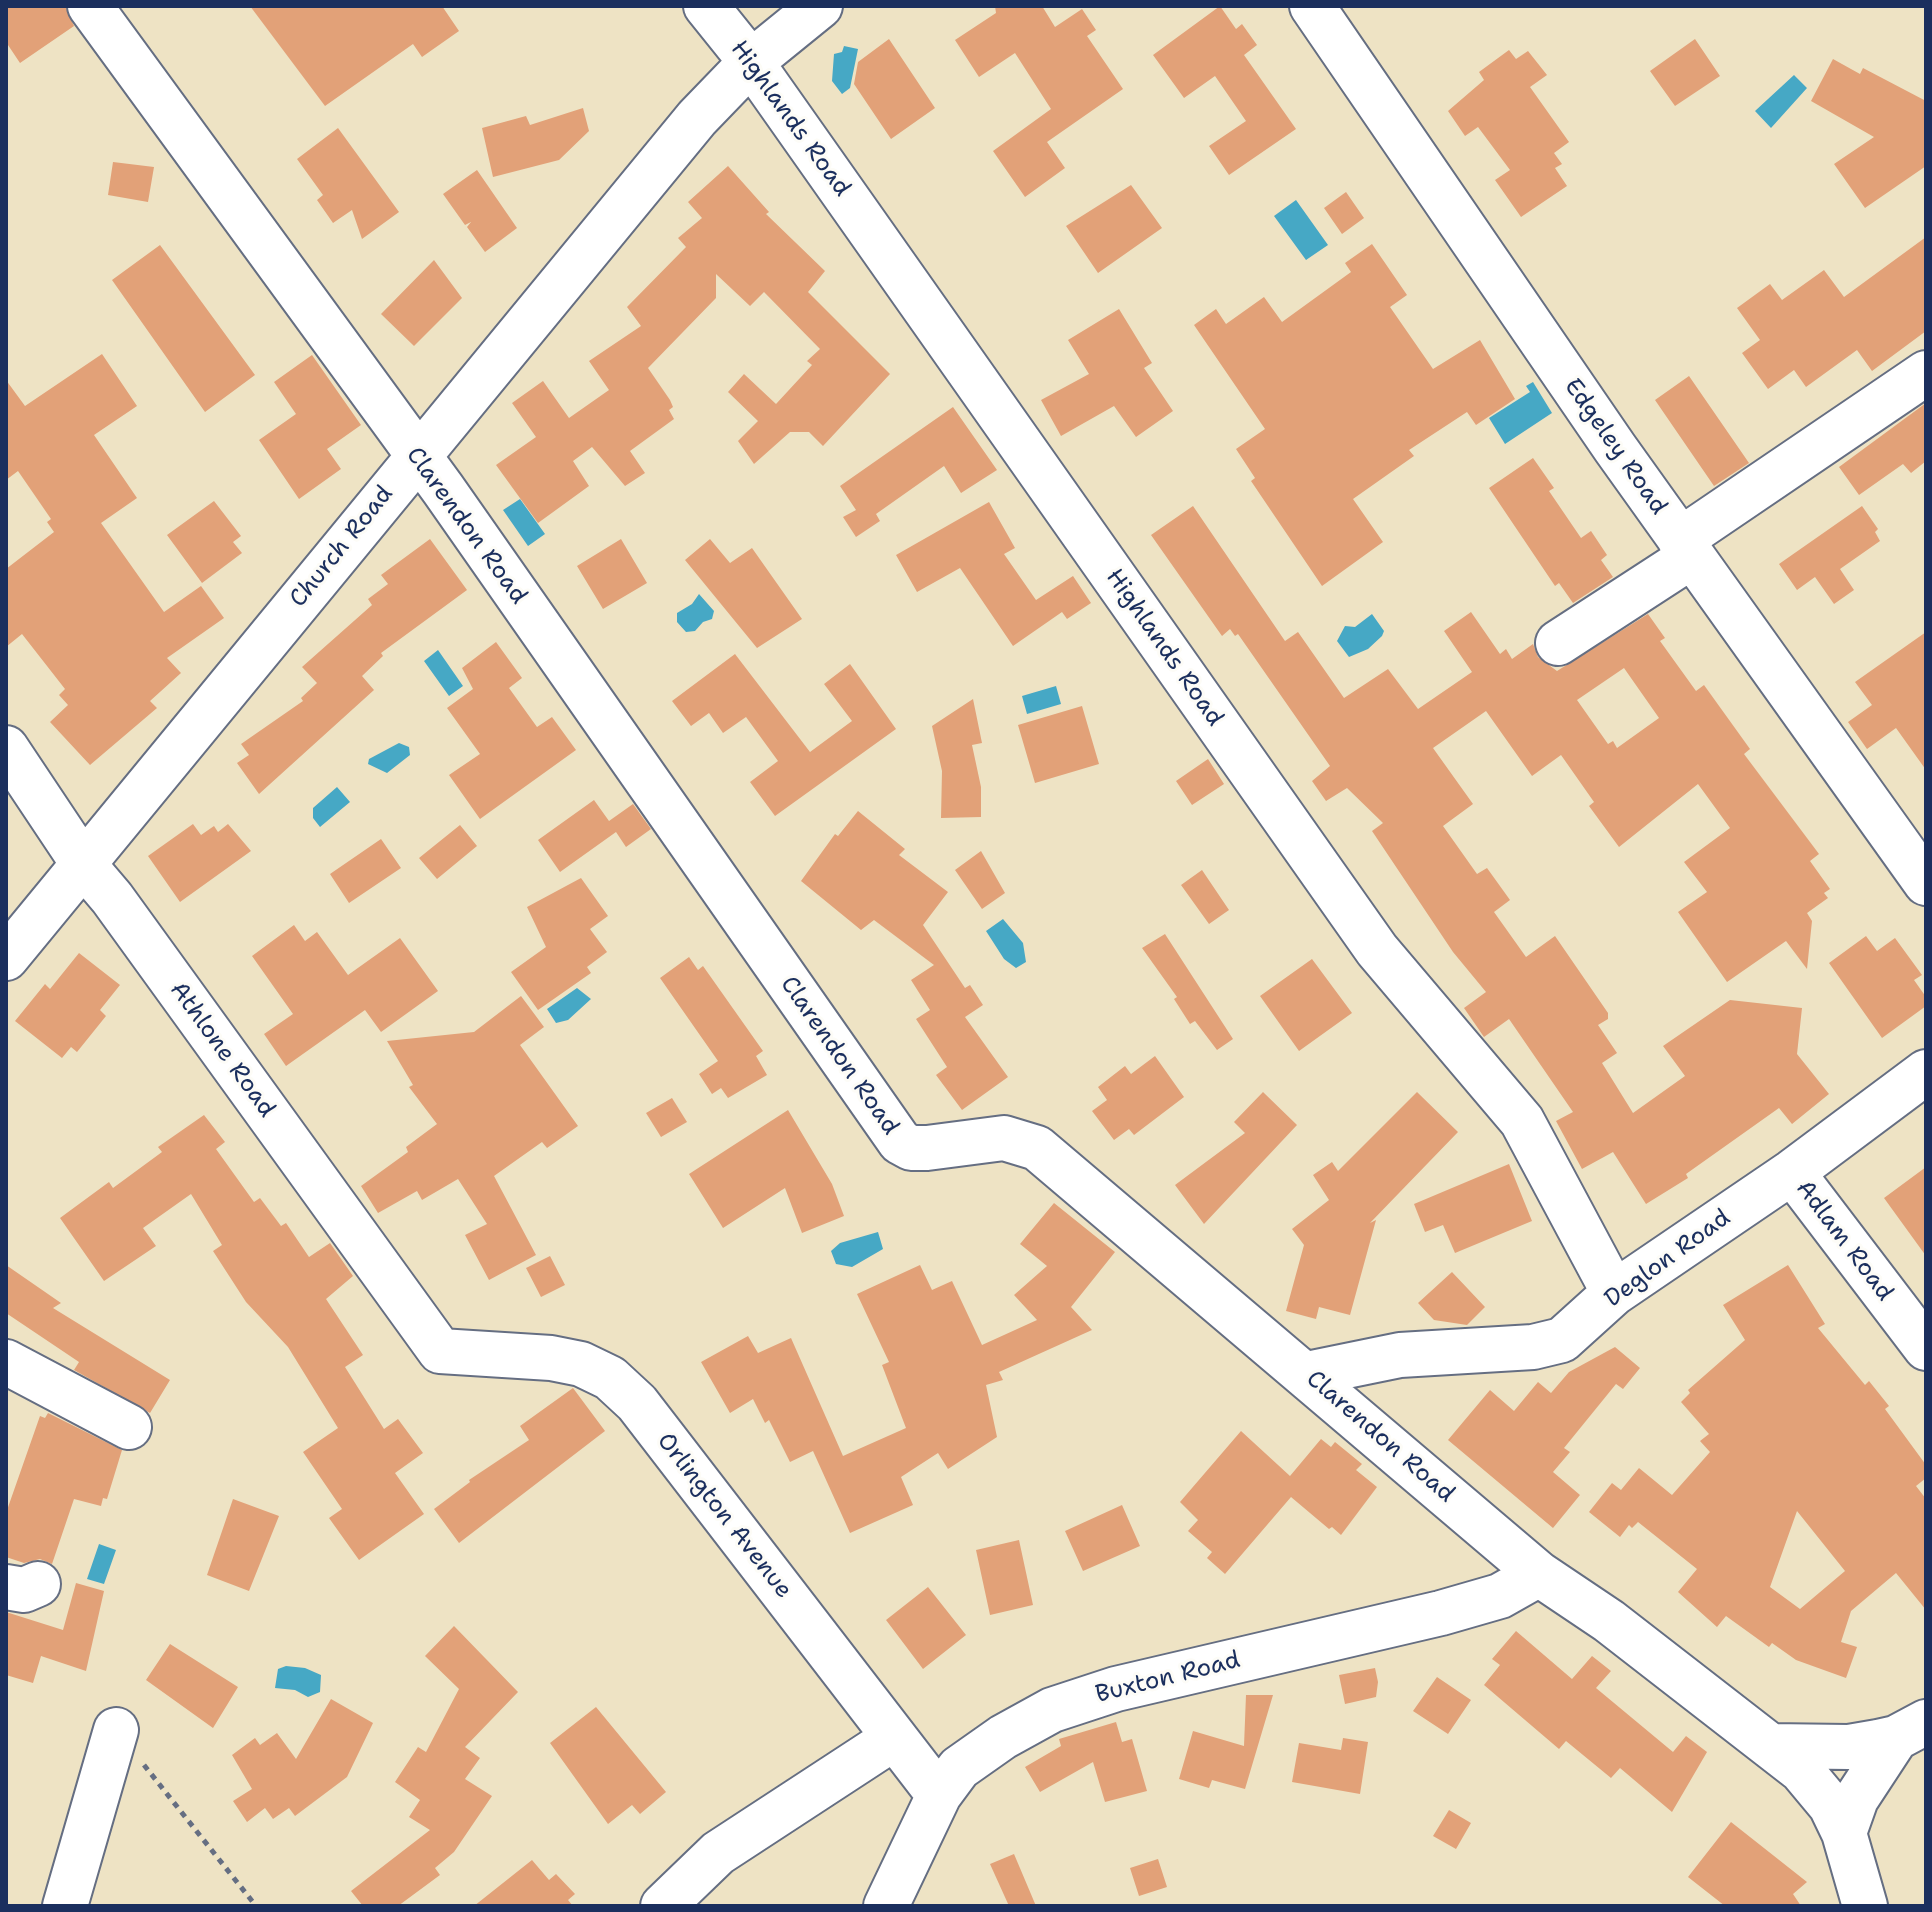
<!DOCTYPE html>
<html>
<head>
<meta charset="utf-8">
<style>
  body { margin:0 }
  #map { position:relative; width:1932px; height:1912px; overflow:hidden; background:#eee3c4; font-family:"Shantell Sans",sans-serif }
  canvas { display:block }
  .frame { position:absolute; inset:0; border:8px solid #1b2f5e; pointer-events:none }
</style>
</head>
<body>
<div id="map">
<canvas width="1932" height="1912"></canvas>
<div class="frame"></div>
</div>
<script>
const ctx = document.querySelector('canvas').getContext('2d');
ctx.lineJoin = 'round';
function fill(path, color) { ctx.fillStyle = color; ctx.fill(path, 'evenodd'); }
const poly = rows => new Path2D(rows.map(r => 'M' + r).join(''));
function strokePath(path, color, width, dash) { ctx.strokeStyle = color; ctx.lineWidth = width; ctx.lineCap = dash ? 'butt' : 'round'; ctx.setLineDash(dash || []); ctx.stroke(path); }
function label(font, color, halo, rows, align = 'center') {
  ctx.font = font + ' "Shantell Sans",sans-serif'; ctx.lineWidth = 6; ctx.setLineDash([]); ctx.textBaseline = 'middle'; ctx.strokeStyle = halo; ctx.fillStyle = color; for (const [text, x, y, turn = 0] of rows) {
    ctx.save(); ctx.translate(x, y); ctx.rotate((+turn || 0) * Math.PI / 180); ctx.textAlign = isNaN(turn) ? turn : align; if (halo) ctx.strokeText(text, 0, 0); ctx.fillText(text, 0, 0); ctx.restore();
  }
}
fill(poly([
  [844,46,858,49,850,88,842,94,832,81,834,54,842,52],
  [1794,75,1807,88,1771,128,1755,111],
  [1296,200,1328,245,1306,260,1274,216],
  [1533,382,1552,413,1505,444,1489,418,1530,392,1526,386],
  [520,499,545,534,528,546,503,510],
  [699,594,714,611,712,619,703,622,695,631,686,632,677,622,677,613,692,604],
  [1372,614,1384,631,1382,636,1368,649,1349,657,1337,641,1345,626,1355,627],
  [438,650,463,686,449,696,424,661],
  [1056,686,1061,704,1027,714,1022,696],
  [399,743,409,747,410,755,387,773,368,764,369,759],
  [337,787,350,802,320,827,313,818,313,808],
  [1003,919,1023,943,1026,962,1016,968,1004,959,986,931],
  [577,988,591,999,568,1020,556,1023,547,1009],
  [878,1232,883,1249,852,1267,836,1264,831,1251,840,1243],
  [99,1544,116,1550,104,1584,87,1579],
  [286,1666,305,1668,321,1675,320,1692,308,1697,295,1690,275,1688,278,1669]
]), '#46a8c5');
fill(poly([
  [6,6,65,6,74,26,20,63,6,42],
  [250,6,442,6,459,31,422,57,413,44,325,106],
  [995,6,1042,6,1055,27,1082,9,1096,30,1087,36,1123,89,1047,142,1065,168,1025,197,993,151,1051,109,1015,53,979,77,955,40,996,13],
  [1220,6,1236,29,1242,24,1257,45,1244,55,1296,129,1229,175,1209,146,1246,121,1215,76,1184,98,1153,55],
  [889,39,935,108,891,139,854,84,858,62],
  [1695,39,1720,76,1675,106,1650,71],
  [1509,50,1516,59,1528,51,1547,75,1530,87,1569,142,1554,153,1562,164,1555,168,1567,186,1521,217,1495,180,1510,170,1478,127,1465,136,1448,111,1484,80,1479,72],
  [1833,59,1860,74,1863,68,1926,101,1926,166,1865,208,1834,164,1874,137,1811,101],
  [583,108,589,131,559,160,493,177,482,128,526,116,530,125],
  [338,128,399,212,362,239,352,210,333,223,317,200,323,195,297,159],
  [113,162,154,167,148,202,108,195],
  [728,166,769,212,766,214,825,271,808,292,890,374,823,446,809,432,790,432,754,464,738,441,758,421,728,392,744,374,776,404,812,365,807,361,820,349,764,292,750,306,716,274,716,298,648,368,670,400,673,407,669,410,674,419,630,451,645,473,625,486,592,447,573,461,589,486,538,523,496,465,536,437,512,403,543,381,569,418,609,390,589,361,641,326,627,307,686,247,678,238,702,218,688,202],
  [477,170,517,228,485,252,467,227,471,222,465,225,443,194],
  [1131,185,1162,228,1098,273,1066,226],
  [1346,192,1364,218,1342,234,1324,208],
  [1926,237,1926,331,1872,371,1857,350,1806,387,1794,370,1768,389,1742,353,1760,340,1737,308,1770,284,1782,300,1824,270,1844,297],
  [1372,244,1407,295,1390,307,1433,369,1480,340,1515,399,1476,425,1467,412,1409,450,1414,456,1353,499,1383,542,1322,586,1251,481,1255,478,1236,449,1265,429,1194,325,1216,309,1226,324,1264,297,1282,322,1351,272,1345,263],
  [160,245,255,375,205,412,112,280],
  [434,260,462,298,414,346,381,314],
  [1119,309,1152,363,1144,368,1173,411,1136,437,1114,406,1061,436,1041,400,1089,374,1068,340],
  [102,354,137,406,94,435,137,498,101,523,164,612,201,586,224,618,167,658,181,673,150,701,157,708,90,765,50,722,68,705,59,695,65,689,22,634,6,647,6,569,54,532,47,522,51,519,18,471,6,480,6,380,25,406],
  [312,355,361,425,327,449,341,469,299,499,259,440,296,414,274,382],
  [1689,376,1749,463,1714,486,1655,400],
  [1926,403,1926,461,1911,473,1903,464,1859,495,1839,467],
  [953,407,997,470,961,493,944,466,876,514,880,521,856,537,843,517,856,510,840,486],
  [1533,458,1554,488,1549,491,1581,538,1591,531,1607,555,1601,560,1613,577,1573,603,1559,583,1555,586,1489,488],
  [214,501,241,536,233,542,242,553,202,583,167,535],
  [989,502,1015,548,1004,554,1036,600,1073,576,1091,603,1067,619,1062,612,1013,646,960,568,917,592,896,555],
  [1193,506,1285,641,1298,632,1344,698,1388,669,1418,709,1472,672,1444,631,1471,612,1500,654,1506,649,1512,659,1533,644,1538,657,1557,671,1648,614,1665,638,1660,641,1696,691,1704,685,1750,749,1744,754,1819,854,1810,861,1830,889,1824,893,1828,898,1807,913,1812,921,1807,969,1786,941,1727,982,1678,912,1707,892,1684,862,1730,828,1698,784,1619,847,1589,806,1594,802,1561,755,1532,776,1486,711,1433,748,1473,804,1443,826,1477,874,1487,868,1510,900,1494,912,1526,957,1555,936,1608,1013,1608,1019,1598,1025,1617,1053,1602,1063,1633,1113,1685,1076,1663,1046,1730,1000,1802,1008,1797,1054,1829,1094,1792,1124,1779,1108,1686,1174,1688,1178,1646,1204,1613,1152,1582,1169,1556,1121,1573,1112,1509,1019,1484,1037,1464,1008,1486,992,1453,952,1372,831,1383,823,1347,788,1326,801,1312,781,1330,766,1238,634,1235,636,1230,629,1222,636,1151,535],
  [1624,668,1659,718,1617,748,1613,741,1608,744,1577,700],
  [1862,506,1878,529,1875,532,1880,541,1840,569,1854,590,1834,604,1815,577,1797,590,1779,564],
  [430,539,467,590,381,653,383,656,362,676,374,690,259,794,237,763,249,755,241,744,303,701,301,698,317,683,302,667,372,605,368,599,388,584,381,575],
  [621,539,647,583,603,609,577,566],
  [710,539,730,563,752,548,802,619,757,648,685,560],
  [1926,632,1926,770,1896,728,1867,749,1848,722,1872,705,1855,682],
  [496,642,522,678,509,688,537,727,552,717,576,750,480,819,449,775,480,754,447,708,473,689,462,668],
  [735,654,810,752,852,721,824,684,850,664,896,729,775,816,750,782,778,761,746,717,723,733,709,713,691,726,672,701],
  [973,699,982,743,972,745,981,787,981,817,941,818,942,771,932,726],
  [1082,706,1099,764,1035,783,1018,725],
  [1208,759,1224,784,1192,805,1176,781],
  [594,800,609,821,633,804,651,829,626,847,616,832,560,872,538,840],
  [858,811,905,849,899,855,948,892,923,925,965,988,970,985,983,1005,965,1017,1008,1077,962,1110,936,1075,947,1067,916,1019,930,1010,911,980,934,965,874,920,861,930,801,881,835,834,838,836],
  [193,824,201,835,214,826,218,832,228,824,251,851,180,902,148,856],
  [460,825,477,846,437,879,419,858],
  [381,839,401,868,349,903,330,874],
  [981,851,1005,893,982,909,955,870],
  [1202,870,1229,910,1209,924,1181,885],
  [581,878,608,916,590,929,607,952,587,967,591,973,538,1010,511,972,546,947,527,907],
  [294,925,305,941,317,932,348,975,400,938,438,991,381,1032,365,1010,286,1066,264,1034,293,1014,252,956],
  [1165,934,1233,1039,1217,1050,1195,1021,1190,1024,1174,999,1177,997,1142,948],
  [1866,936,1877,951,1895,938,1922,975,1914,980,1926,997,1926,1006,1882,1038,1829,963],
  [79,953,120,985,100,1010,106,1016,77,1052,71,1047,62,1058,15,1021,45,984,50,989],
  [689,957,698,970,703,966,763,1051,756,1056,767,1075,728,1098,721,1088,712,1094,699,1074,718,1061,660,978],
  [1312,959,1352,1013,1299,1051,1260,996],
  [521,996,544,1027,520,1045,578,1126,547,1148,542,1142,494,1176,536,1255,489,1280,465,1235,487,1224,458,1179,422,1200,417,1191,378,1213,361,1186,408,1152,406,1147,437,1124,409,1087,413,1085,387,1041,474,1032],
  [1155,1056,1184,1097,1134,1135,1129,1129,1114,1140,1092,1111,1107,1100,1098,1087,1125,1066,1131,1074],
  [1263,1092,1297,1125,1204,1224,1175,1185,1245,1133,1234,1122],
  [1417,1092,1458,1132,1370,1223,1376,1220,1350,1315,1319,1307,1316,1319,1286,1311,1304,1245,1292,1229,1329,1200,1313,1175,1332,1162,1338,1171],
  [672,1098,687,1122,661,1137,646,1113],
  [788,1110,832,1184,844,1216,802,1233,785,1188,723,1228,689,1174],
  [204,1115,225,1142,216,1149,254,1202,260,1198,281,1226,286,1223,309,1257,330,1243,353,1276,326,1299,363,1355,345,1367,384,1429,398,1419,423,1453,395,1473,424,1514,359,1560,329,1518,342,1509,303,1452,338,1428,288,1347,246,1302,213,1251,222,1245,191,1194,143,1228,156,1246,104,1281,60,1218,109,1182,113,1188,162,1152,158,1147],
  [1509,1164,1532,1221,1455,1253,1443,1225,1425,1232,1414,1204],
  [1926,1167,1926,1256,1884,1198],
  [1054,1203,1115,1252,1071,1307,1092,1330,999,1372,1003,1380,986,1385,997,1437,948,1469,938,1453,901,1477,913,1505,850,1533,813,1451,790,1462,769,1420,765,1423,753,1399,730,1413,701,1362,748,1336,758,1353,791,1338,843,1456,906,1428,882,1365,889,1362,857,1294,920,1265,932,1290,952,1281,982,1345,1037,1320,1014,1295,1047,1266,1020,1244],
  [550,1256,565,1285,541,1297,526,1268],
  [6,1265,61,1303,53,1308,170,1380,150,1413,74,1370,79,1362,6,1313],
  [1788,1265,1825,1324,1818,1328,1865,1385,1869,1381,1889,1406,1885,1409,1926,1465,1926,1478,1916,1486,1926,1499,1926,1610,1896,1573,1851,1611,1841,1642,1857,1647,1846,1678,1796,1660,1772,1643,1769,1647,1726,1616,1717,1627,1678,1592,1697,1569,1638,1522,1632,1528,1629,1525,1620,1537,1589,1512,1612,1483,1621,1490,1639,1468,1672,1495,1710,1452,1700,1441,1709,1434,1681,1402,1690,1393,1688,1390,1745,1340,1723,1305],
  [1797,1511,1845,1571,1800,1609,1770,1587],
  [1452,1272,1485,1307,1467,1325,1434,1320,1418,1303],
  [1615,1347,1640,1368,1623,1389,1616,1384,1564,1448,1570,1452,1553,1472,1580,1495,1553,1528,1448,1440,1490,1390,1514,1411,1538,1382,1551,1393,1569,1372],
  [573,1388,605,1431,459,1543,434,1509,470,1482,469,1480,529,1440,520,1426],
  [48,1413,122,1450,107,1499,103,1498,101,1506,74,1499,52,1564,40,1559,24,1563,6,1557,6,1513,40,1416,45,1418],
  [1241,1431,1290,1476,1321,1439,1331,1447,1335,1442,1362,1464,1356,1470,1377,1487,1341,1535,1332,1527,1329,1529,1291,1497,1225,1574,1207,1558,1212,1552,1188,1531,1198,1520,1180,1502],
  [233,1499,279,1516,249,1591,207,1575],
  [1122,1505,1140,1546,1083,1571,1065,1531],
  [1019,1540,1033,1605,990,1615,976,1550],
  [76,1583,104,1591,86,1671,41,1656,33,1683,6,1675,6,1612,63,1630],
  [928,1587,966,1635,923,1669,886,1620],
  [454,1626,518,1692,465,1747,480,1758,465,1779,492,1796,454,1852,435,1868,440,1875,398,1906,363,1906,351,1891,430,1830,409,1817,420,1800,395,1782,418,1747,426,1752,459,1689,425,1656],
  [1516,1631,1572,1679,1592,1656,1611,1671,1596,1688,1673,1752,1686,1736,1707,1752,1672,1812,1620,1768,1611,1778,1566,1741,1559,1749,1484,1685,1500,1665,1492,1659],
  [170,1644,238,1687,213,1728,146,1680],
  [1375,1668,1378,1682,1376,1697,1345,1704,1339,1675],
  [1437,1677,1471,1700,1448,1734,1413,1711],
  [1246,1695,1273,1695,1245,1789,1212,1780,1209,1788,1179,1779,1193,1731,1244,1746],
  [331,1699,373,1723,347,1777,295,1816,289,1808,273,1819,265,1808,247,1822,233,1801,252,1789,232,1755,255,1738,260,1745,277,1733,296,1759],
  [596,1707,666,1792,640,1814,632,1805,608,1824,550,1743],
  [1116,1722,1122,1742,1132,1739,1147,1791,1105,1802,1093,1762,1040,1792,1025,1767,1061,1746,1059,1739],
  [1343,1738,1368,1742,1360,1794,1292,1782,1299,1743,1341,1750],
  [1449,1810,1471,1823,1456,1849,1433,1836],
  [1731,1822,1807,1882,1793,1894,1801,1906,1725,1906,1688,1877],
  [1014,1854,1036,1906,1009,1906,990,1864],
  [1158,1859,1167,1887,1139,1896,1130,1868],
  [532,1860,549,1880,556,1874,575,1894,568,1900,573,1906,474,1906]
]), '#e2a178');
const minor = poly([
  [90,6,443,489,900,1142,911,1148,927,1148,1004,1138,1037,1148,1539,1574,1609,1621,1801,1770,1831,1806,1844,1833,1865,1906],
  [706,6,751,62,1377,950,1522,1121,1614,1293],
  [1312,6,1615,448,1926,883],
  [1680,540,1926,373],
  [1558,643,1692,556],
  [6,748,84,865,112,898,440,1351,551,1358,581,1364,610,1378,637,1403,939,1795],
  [6,958,697,118,751,62,820,6],
  [1792,1172,1926,1348],
  [6,1362,129,1427],
  [1307,1374,1400,1355,1533,1347,1562,1340,1614,1293,1792,1172,1926,1072],
  [6,1587,24,1590,38,1584],
  [1770,1746,1849,1747,1878,1742,1896,1738,1926,1722],
  [1844,1833,1856,1799,1896,1738],
  [65,1906,116,1730],
  [663,1906,718,1853,894,1738],
  [886,1906,939,1795,959,1768,1003,1737,1052,1710,1116,1689,1441,1613,1500,1596,1539,1574]
]);
strokePath(minor, '#656e82', 48);
strokePath(poly([
  [144,1765,256,1906]
]), '#656e82', 5, [6, 6]);
strokePath(minor, '#fff', 44);
label('24px', '#1b2f5e', '#fdfcf7', [
  ["Highlands Road",790,119,54],
  ["Edgeley Road",1615,447,55],
  ["Clarendon Road",466,526,54],
  ["Church Road",342,547,-51],
  ["Highlands Road",1164,648,55],
  ["Athlone Road",222,1050,54],
  ["Clarendon Road",839,1056,55],
  ["Adlam Road",1844,1241,53],
  ["Deglon Road",1668,1259,-36],
  ["Clarendon Road",1380,1437,41],
  ["Orlington Avenue",724,1516,52],
  ["Buxton Road",1168,1678,-14]
]);
</script>
</body>
</html>
